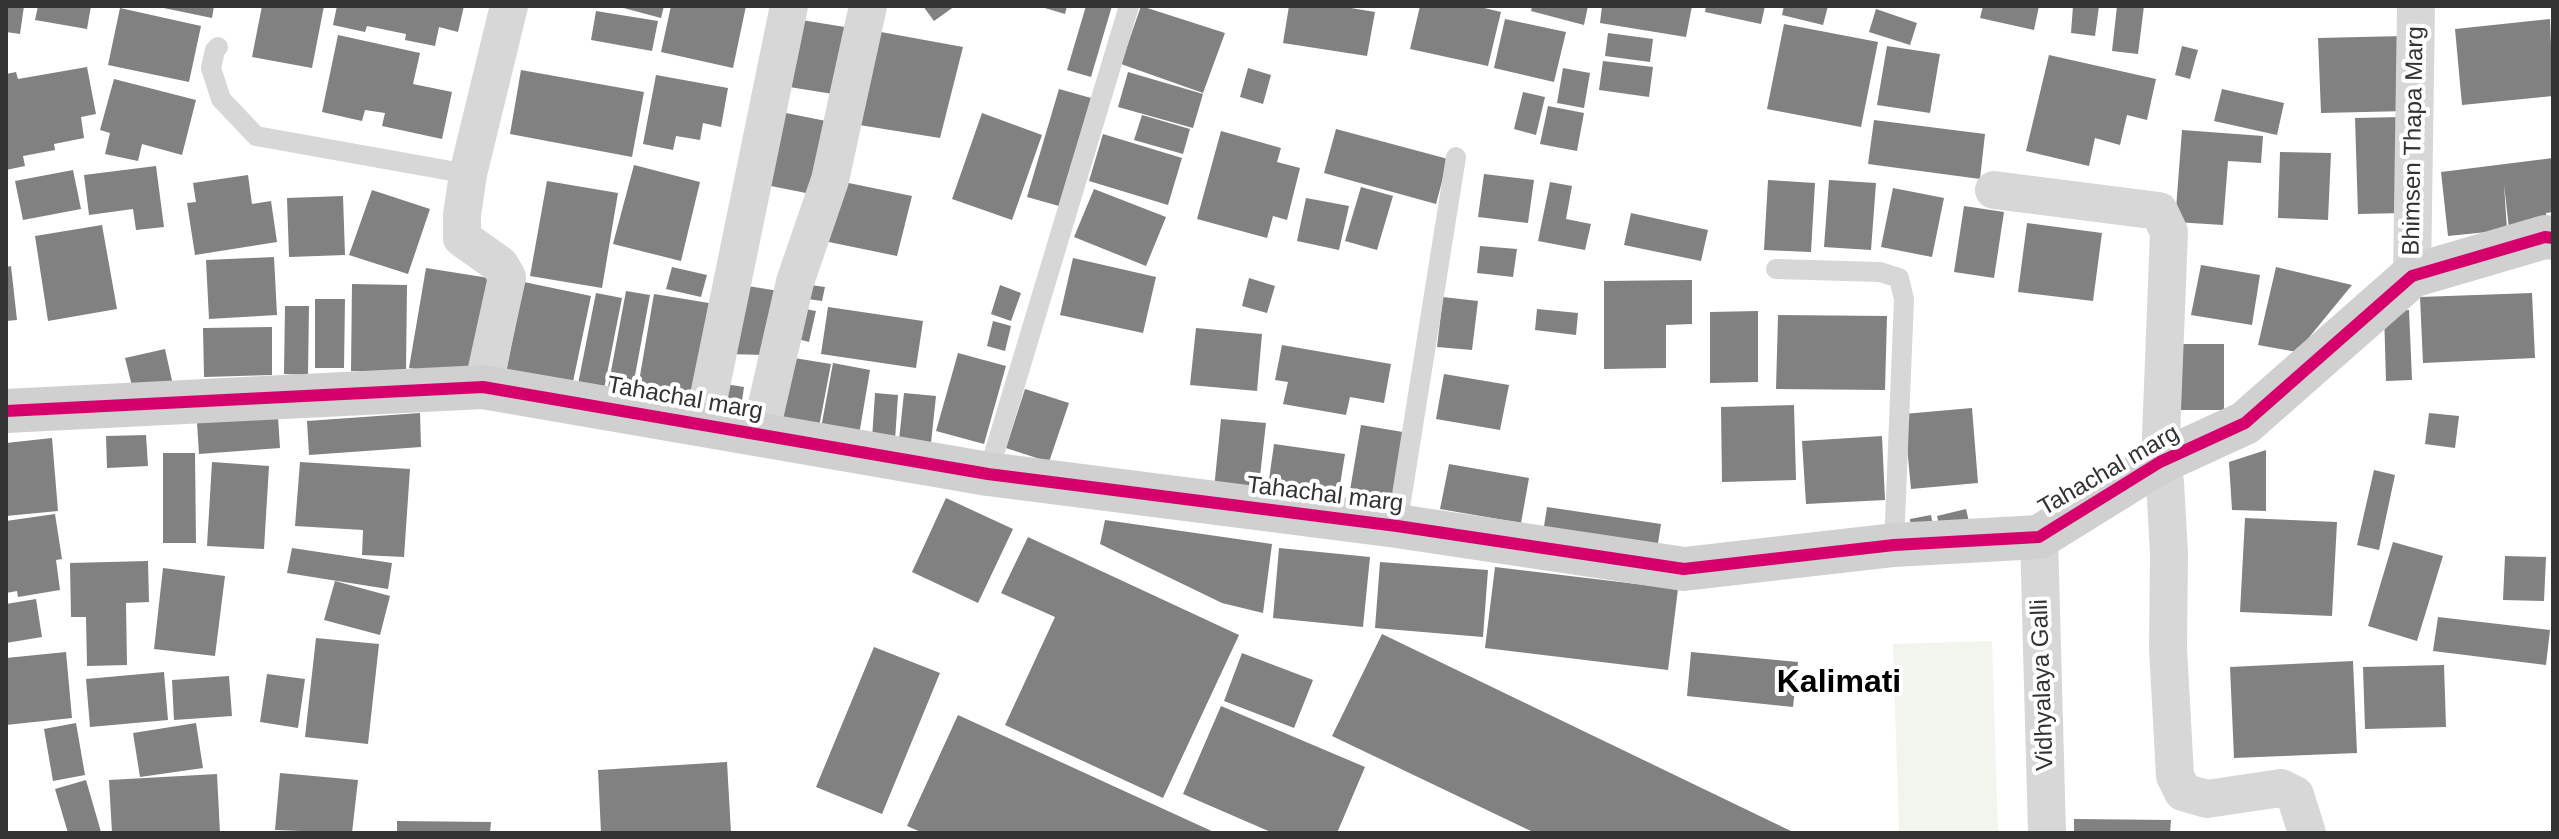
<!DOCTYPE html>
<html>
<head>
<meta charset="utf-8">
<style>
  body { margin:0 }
  #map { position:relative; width:2559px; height:839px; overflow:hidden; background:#fff; font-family:Arial,sans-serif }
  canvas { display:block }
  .frame { position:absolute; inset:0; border:8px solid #333; pointer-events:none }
</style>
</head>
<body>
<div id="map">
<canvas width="2559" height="839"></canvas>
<div class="frame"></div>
</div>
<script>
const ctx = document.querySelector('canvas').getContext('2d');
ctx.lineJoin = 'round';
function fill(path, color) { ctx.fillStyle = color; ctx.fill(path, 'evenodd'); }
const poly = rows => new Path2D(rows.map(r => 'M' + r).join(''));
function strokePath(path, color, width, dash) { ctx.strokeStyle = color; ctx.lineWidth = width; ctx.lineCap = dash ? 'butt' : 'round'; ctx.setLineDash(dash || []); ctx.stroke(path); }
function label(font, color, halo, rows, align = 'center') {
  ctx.font = font + ' Arial,sans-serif'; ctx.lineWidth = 8; ctx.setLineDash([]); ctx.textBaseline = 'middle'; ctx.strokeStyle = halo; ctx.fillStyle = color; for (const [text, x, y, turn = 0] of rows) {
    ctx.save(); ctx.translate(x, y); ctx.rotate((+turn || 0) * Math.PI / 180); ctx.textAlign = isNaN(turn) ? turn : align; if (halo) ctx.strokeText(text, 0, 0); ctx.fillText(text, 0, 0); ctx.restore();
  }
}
fill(poly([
  [1992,641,1998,832,1899,833,1893,644]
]), '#f1f5ed');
fill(poly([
  [6,6,24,6,20,34,6,32],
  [38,6,91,6,87,29,35,20],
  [154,6,214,6,212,18],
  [262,6,324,6,312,68,252,57],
  [337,6,464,6,458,32,439,27,435,46,405,40,406,34,367,26,365,32,333,25],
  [616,6,664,6,661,18],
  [671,6,746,6,733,68,661,52],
  [923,6,955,6,934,21],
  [1038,6,1067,6,1065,14],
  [1086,6,1112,6,1091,77,1067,70],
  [1141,6,1225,33,1203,93,1121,64],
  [1289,6,1339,6,1375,12,1367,56,1283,43],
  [1420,6,1476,6,1501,12,1488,66,1410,49],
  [1532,6,1588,6,1584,25,1531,11],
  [1602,6,1692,6,1686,37,1600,23],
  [1706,6,1765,6,1761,24,1705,12],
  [1784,6,1828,6,1823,25,1782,15],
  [1983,6,2039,6,2034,30,1980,18],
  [2073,6,2099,6,2095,36,2071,33],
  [2117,6,2144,6,2138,54,2112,51],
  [120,8,201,26,189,82,108,65],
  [1876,9,1917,23,1910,45,1869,32],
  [596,11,658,21,652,51,591,40],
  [795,19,845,27,833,94,783,86],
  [1505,19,1566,32,1554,82,1494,68],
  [2550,19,2553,96,2462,105,2455,29],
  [1784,24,1878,42,1861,127,1767,109],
  [870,30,963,47,940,138,853,124],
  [1608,33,1653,39,1650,62,1605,56],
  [338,35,420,53,413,84,452,92,442,139,382,126,385,113,365,110,362,121,322,112],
  [2404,36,2407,111,2321,113,2318,38],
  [1887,46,1940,54,1930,113,1877,105],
  [2182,46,2198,50,2190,79,2175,75],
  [2049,55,2156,79,2147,120,2127,115,2120,145,2095,138,2089,166,2026,151],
  [1603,61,1653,67,1649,97,1599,90],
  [87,67,96,114,81,117,84,138,54,144,55,150,23,156,25,166,6,170,6,74,16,72,18,79],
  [1248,68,1271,75,1263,104,1240,97],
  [1563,68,1590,73,1584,108,1557,103],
  [521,70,644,92,632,157,510,134],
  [1128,72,1203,94,1193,128,1118,107],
  [656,75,728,88,721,127,703,123,700,140,676,136,673,150,643,144],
  [114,79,196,100,182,155,142,144,138,161,105,154,110,133,100,130],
  [1059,89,1091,98,1059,206,1027,197],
  [2222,89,2284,103,2277,135,2214,121],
  [1523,92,1545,97,1536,135,1514,129],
  [1548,106,1584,113,1577,151,1540,144],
  [776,111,831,122,816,195,761,184],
  [982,113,1042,135,1012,220,952,199],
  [1142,115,1190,129,1183,154,1134,140],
  [2401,117,2404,213,2358,214,2355,118],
  [1874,120,1985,134,1980,179,1868,164],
  [1336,129,1448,159,1436,204,1324,173],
  [2182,130,2263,136,2261,163,2228,161,2223,225,2175,222],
  [1221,131,1281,148,1277,162,1300,168,1287,220,1273,216,1267,238,1197,219],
  [1103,134,1182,158,1168,205,1089,181],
  [2280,152,2331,153,2328,220,2278,218],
  [2553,158,2553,212,2546,213,2549,233,2510,238,2504,184,2507,230,2448,236,2441,172],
  [634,165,700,182,681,261,613,244],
  [156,166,164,227,136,230,133,209,89,215,84,175],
  [73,170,81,209,23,220,15,181],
  [1484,174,1534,180,1528,223,1478,217],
  [248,175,252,204,271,201,277,242,195,255,187,203,196,202,193,183],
  [1768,180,1815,183,1811,252,1764,250],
  [1829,180,1876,183,1871,250,1824,247],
  [547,181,618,193,602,288,530,276],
  [839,181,912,196,897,256,824,241],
  [1550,182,1572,186,1566,219,1591,224,1585,250,1538,241],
  [1361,187,1393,196,1377,250,1345,241],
  [1893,188,1944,198,1932,257,1881,247],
  [1094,189,1166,217,1146,266,1074,237],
  [372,190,430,209,408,274,349,255],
  [343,196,345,255,289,257,287,198],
  [1306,198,1349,206,1339,250,1297,241],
  [1964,206,2004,212,1994,278,1954,272],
  [1631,213,1708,230,1701,261,1624,245],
  [2027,223,2102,233,2093,301,2018,292],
  [102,225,117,309,48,321,35,236],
  [1480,246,1517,249,1513,277,1477,273],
  [274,257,277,315,209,319,206,260],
  [1073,258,1156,277,1143,333,1060,315],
  [2201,265,2260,275,2252,325,2191,315],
  [11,266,17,320,6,321,6,267],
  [672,267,707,275,701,297,666,289],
  [2276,267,2352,285,2297,352,2258,345],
  [426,268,489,278,472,378,409,368],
  [1249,278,1275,286,1267,313,1242,306],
  [1692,280,1692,324,1666,325,1666,368,1604,369,1604,281],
  [524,282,591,296,571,391,505,378],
  [797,283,825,287,822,301,794,297],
  [352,284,407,285,406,371,351,371],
  [735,284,779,291,767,355,724,354],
  [1000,285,1021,293,1011,321,991,314],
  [626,291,650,295,631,397,607,393],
  [596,293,622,298,604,389,578,384],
  [2532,293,2535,358,2423,363,2420,297],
  [654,294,709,303,690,408,636,399],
  [1443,297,1478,301,1472,350,1437,347],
  [315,299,345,299,344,368,315,368],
  [285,306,309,306,308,375,284,374],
  [794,307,816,311,809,342,786,336],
  [828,307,923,321,916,368,821,354],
  [1537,309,1578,313,1576,335,1535,330],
  [2409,310,2412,380,2386,381,2384,311],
  [1758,311,1758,382,1710,383,1710,312],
  [1778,315,1887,316,1885,390,1776,389],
  [993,321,1011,326,1005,351,987,346],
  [272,327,272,375,204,377,203,328],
  [1196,328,1262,334,1257,391,1190,385],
  [2177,344,2224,344,2224,410,2177,410],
  [1282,345,1391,364,1384,403,1350,397,1346,415,1283,404,1288,382,1275,380],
  [165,349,173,385,134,394,125,358],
  [958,353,1006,366,984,444,936,431],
  [782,356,831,364,819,427,771,418],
  [833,363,870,370,859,435,821,428],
  [1444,374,1509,385,1500,430,1436,419],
  [713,382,744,387,740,415,709,411],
  [1025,389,1069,403,1049,462,1006,448],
  [875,393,898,395,895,440,872,439],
  [904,393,936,396,931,443,899,440],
  [1794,405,1796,480,1722,482,1721,407],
  [1972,408,1978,483,1911,489,1904,414],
  [420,413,421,447,309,455,307,421],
  [2429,413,2459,416,2455,448,2425,444],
  [278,417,280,448,199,454,197,422],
  [1221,419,1266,423,1258,494,1214,489],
  [1361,425,1409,433,1395,516,1347,508],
  [146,435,148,466,107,468,106,436],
  [1882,436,1885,500,1806,504,1802,441],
  [52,438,58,511,6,516,6,443],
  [1274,444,1345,454,1337,504,1267,494],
  [2266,450,2266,511,2232,510,2229,462],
  [163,453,195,453,196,543,163,543],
  [212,462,269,466,264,549,207,546],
  [300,462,410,469,404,557,362,555,363,530,295,526],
  [1449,464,1529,478,1521,523,1440,509],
  [2374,470,2395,475,2379,550,2357,545],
  [946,498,1013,529,978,603,912,572],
  [1547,507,1661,524,1656,556,1542,539],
  [1966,509,1970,526,1941,533,1937,516],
  [55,514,62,559,56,560,60,590,18,597,17,591,6,593,6,521],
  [1931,515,1935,536,1912,539,1910,519],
  [2245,518,2337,522,2332,616,2240,612],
  [1105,520,1272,544,1263,613,1222,603,1100,544],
  [1028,537,1239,635,1163,798,1005,725,1055,617,1001,593],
  [2393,542,2443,556,2417,641,2368,626],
  [292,548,392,563,388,589,287,573],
  [1279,548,1370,557,1363,627,1273,618],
  [2505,556,2546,557,2544,601,2503,600],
  [148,561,149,602,126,603,127,665,87,666,86,617,71,617,70,563],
  [1380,562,1488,570,1483,637,1375,628],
  [1495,567,1678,589,1668,670,1485,648],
  [163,568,225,576,215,656,154,649],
  [335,581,390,596,380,635,324,620],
  [36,599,42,637,6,643,6,604],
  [2438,617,2550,630,2546,665,2433,651],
  [1382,634,1795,833,1535,833,1332,736],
  [316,638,379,644,368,744,305,737],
  [874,647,940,673,882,814,816,787],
  [66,652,72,718,6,725,6,658],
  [1691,652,1798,662,1793,707,1687,696],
  [1242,653,1313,680,1294,728,1224,701],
  [2353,661,2357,753,2234,758,2230,667],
  [2444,665,2446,727,2365,729,2363,667],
  [164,672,168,720,90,727,86,679],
  [267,674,305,679,298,728,260,722],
  [229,676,232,716,174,720,172,680],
  [1221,706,1365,767,1337,833,1273,833,1183,794],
  [958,715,1216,833,923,833,907,826],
  [76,723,85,775,53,781,44,729],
  [196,723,203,768,140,777,133,733],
  [727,762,731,833,601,833,598,770],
  [280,773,358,780,352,833,275,830],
  [217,774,220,833,112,833,109,780],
  [86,780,101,832,68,833,55,789],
  [2074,819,2171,820,2170,833,2074,833],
  [397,821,491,822,490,833,397,833]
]), '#818181');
strokePath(poly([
  [218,47,215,50,211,68,221,99,256,136,468,174],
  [1776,269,1880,272,1899,278,1904,299,1894,545],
  [988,474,1129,6],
  [1397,526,1456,157]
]), '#d7d7d7', 20);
strokePath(poly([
  [1994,190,2159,211,2169,232,2160,462,2165,482,2169,553,2168,648,2175,776,2183,792,2207,799,2281,788,2295,795,2307,833],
  [2412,276,2416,6],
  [483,387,507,277,500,265,462,238,462,215,468,174,509,6],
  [703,425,789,6],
  [760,435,795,282,830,180,868,6],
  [2039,537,2047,833]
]), '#d7d7d7', 38);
strokePath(poly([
  [6,411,483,387,988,474,1397,526,1684,569,1894,545,2039,537,2160,462,2245,423,2412,276,2545,237,2553,238]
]), '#d0d0d0', 44);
strokePath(poly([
  [6,411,483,387,988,474,1397,526,1684,569,1894,545,2039,537,2160,462,2245,423,2412,276,2545,237,2553,238]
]), '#d6006c', 12);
label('24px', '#333', '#fff', [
  ["Bhimsen Thapa Marg",2414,141,-89],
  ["Tahachal marg",685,399,10],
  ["Tahachal marg",2109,471,-30],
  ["Tahachal marg",1325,495,7],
  ["Vidhyalaya Galli",2043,685,-92]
]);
label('bold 32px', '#000', '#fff', [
  ["Kalimati",1839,683]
]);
</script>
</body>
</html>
